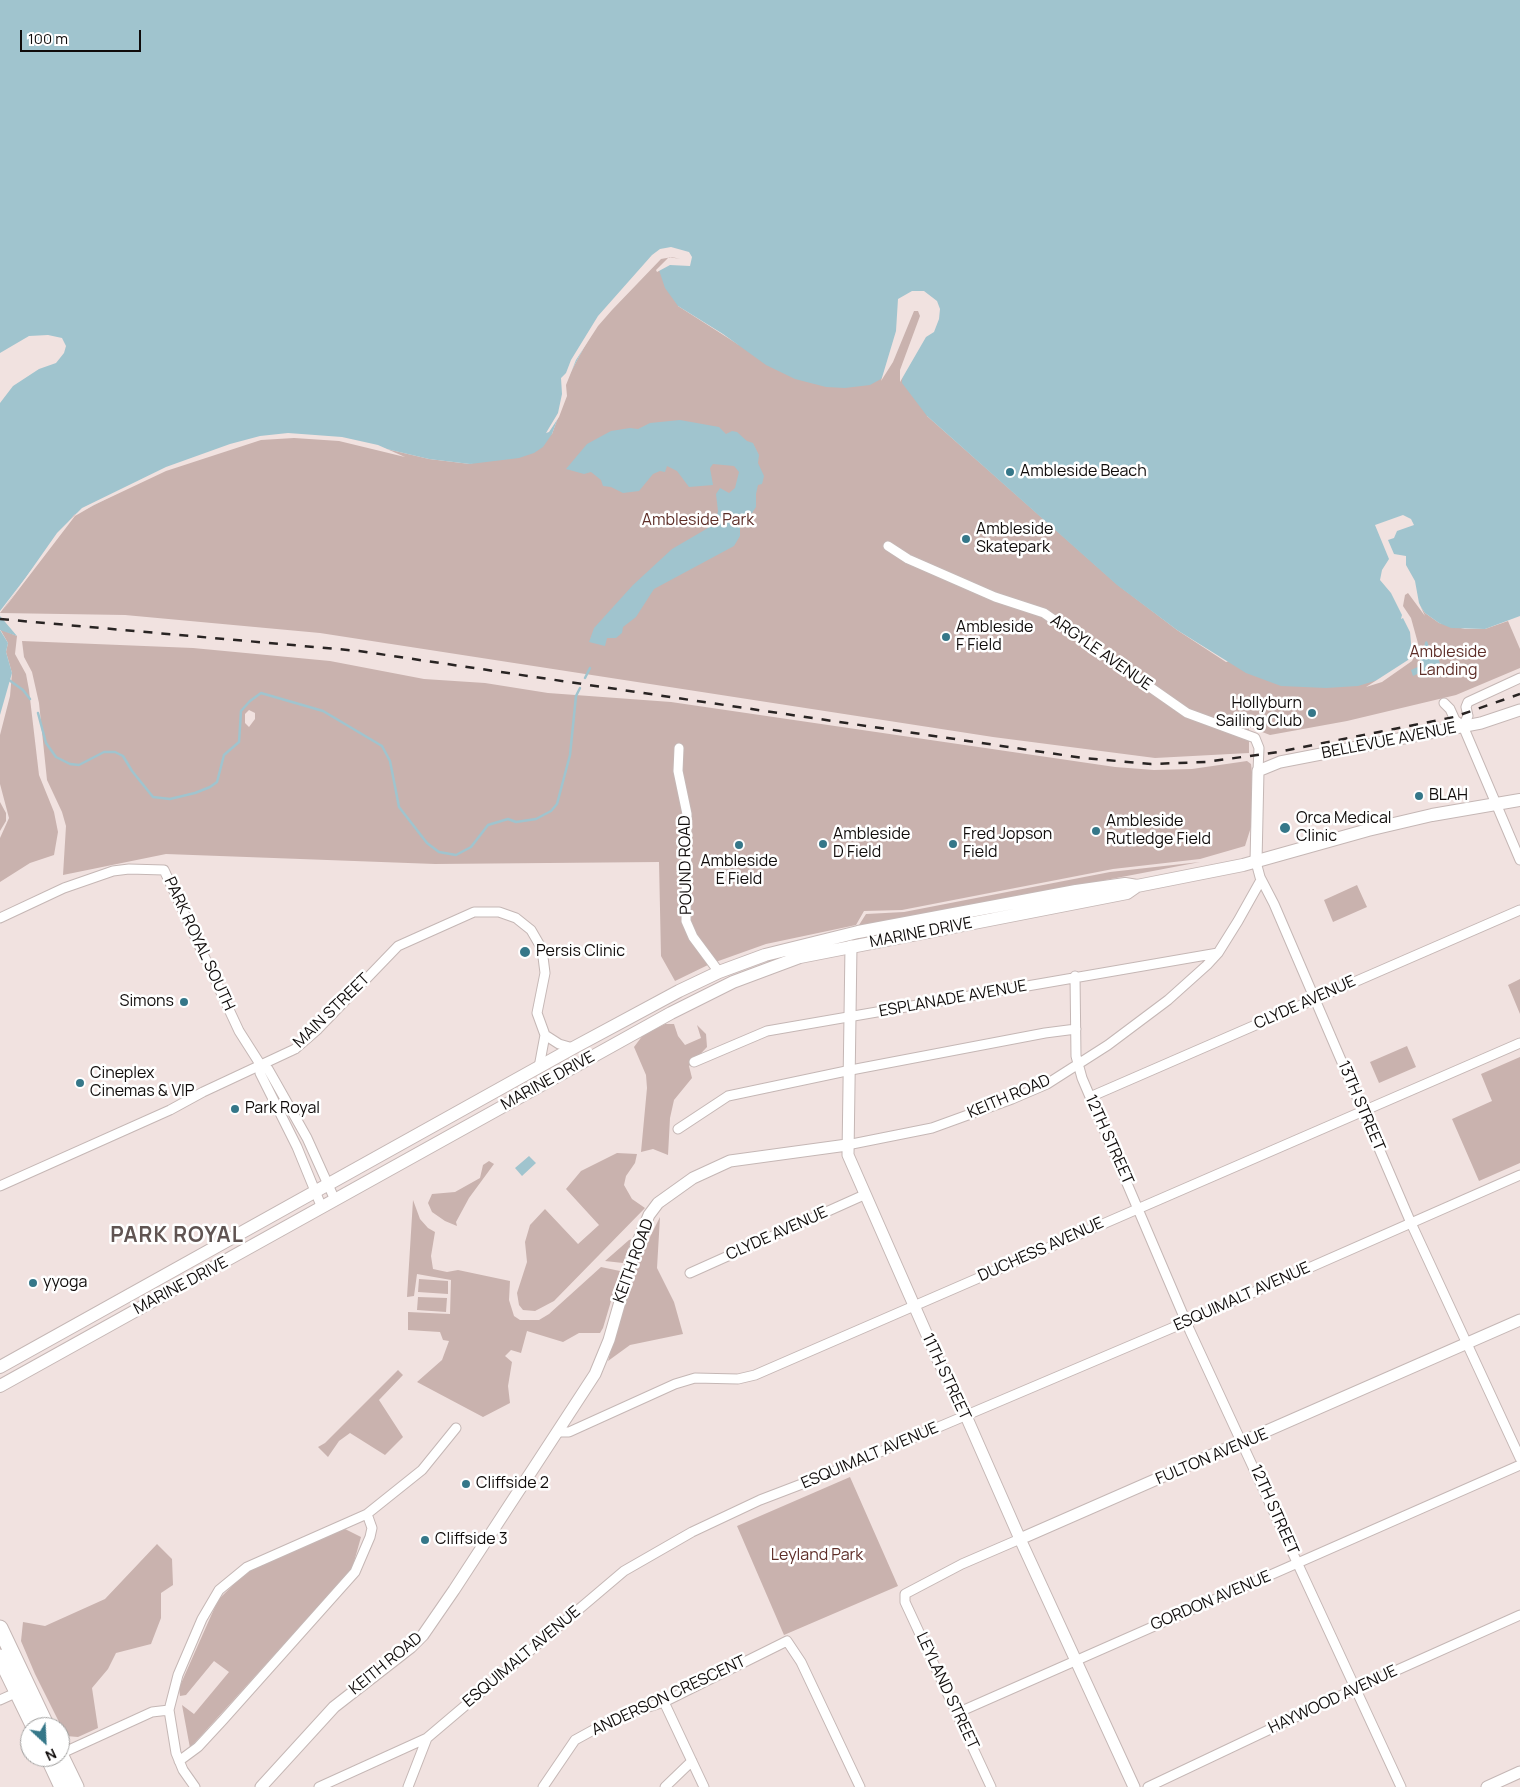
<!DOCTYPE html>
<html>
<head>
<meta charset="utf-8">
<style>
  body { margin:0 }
  #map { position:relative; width:1520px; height:1787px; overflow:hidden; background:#f1e2e0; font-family:Manrope,sans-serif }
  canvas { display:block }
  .north { position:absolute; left:20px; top:1717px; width:50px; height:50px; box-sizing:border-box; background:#fff; border:1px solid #9f9e9d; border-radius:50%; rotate:155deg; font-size:14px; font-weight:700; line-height:20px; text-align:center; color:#100c0b }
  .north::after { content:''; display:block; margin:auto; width:18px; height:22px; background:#357789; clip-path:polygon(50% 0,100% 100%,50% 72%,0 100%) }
  .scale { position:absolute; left:20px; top:30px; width:121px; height:22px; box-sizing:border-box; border:2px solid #100c0b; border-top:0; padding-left:6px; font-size:15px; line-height:18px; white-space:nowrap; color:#100c0b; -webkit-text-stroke:4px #fff; paint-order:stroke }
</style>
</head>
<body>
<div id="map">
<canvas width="1520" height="1787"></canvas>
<div class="north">N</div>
<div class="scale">100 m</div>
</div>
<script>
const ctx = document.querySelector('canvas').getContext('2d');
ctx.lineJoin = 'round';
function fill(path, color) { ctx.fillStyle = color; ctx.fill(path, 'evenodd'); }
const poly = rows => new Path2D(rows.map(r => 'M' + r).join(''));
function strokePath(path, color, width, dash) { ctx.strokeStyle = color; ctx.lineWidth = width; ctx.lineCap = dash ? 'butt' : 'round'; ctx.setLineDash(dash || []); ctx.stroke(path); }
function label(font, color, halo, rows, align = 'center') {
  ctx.font = font + ' Manrope,sans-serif'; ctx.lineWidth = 5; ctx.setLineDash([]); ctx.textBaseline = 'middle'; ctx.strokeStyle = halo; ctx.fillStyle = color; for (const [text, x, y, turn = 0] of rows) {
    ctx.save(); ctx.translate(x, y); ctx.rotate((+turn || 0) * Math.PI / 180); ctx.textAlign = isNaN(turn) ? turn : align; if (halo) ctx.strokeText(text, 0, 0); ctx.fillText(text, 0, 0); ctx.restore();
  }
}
fill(poly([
  [665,255,681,256,678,306,739,345,914,308,922,312,927,416,1118,585,1177,630,1226,662,1403,607,1403,594,1410,591,1425,613,1439,623,1465,629,1485,629,1508,621,1520,649,1520,668,1456,695,1347,721,1270,735,1249,727,1249,753,1155,758,993,737,320,633,125,615,0,613,74,515,165,469,260,437,340,438,429,459,470,464,552,434,564,401,566,381,596,325,655,260],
  [0,629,17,636,15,654,26,674,29,690,39,775,54,812,58,832,54,855,30,863,0,882,0,838,9,818,0,784,0,735,10,696,12,673,6,652,8,643],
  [22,641,193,648,330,661,424,679,485,683,548,693,671,702,1115,767,1154,770,1192,769,1247,761,1251,764,1252,772,1251,827,1245,846,1200,859,1113,869,902,910,864,911,856,925,766,944,710,964,675,981,661,956,659,862,435,864,166,854,63,875,66,826,62,812,47,780,39,703,32,672,24,657],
  [249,710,255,713,255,719,249,727,245,723,245,714],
  [0,802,6,813,6,821,0,831],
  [1200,862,860,927,859,925,866,914,904,912,1110,872],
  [1357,885,1367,907,1333,922,1324,900],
  [1520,979,1520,1014,1508,985],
  [665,1024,674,1024,678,1036,685,1045,701,1038,697,1025,706,1034,707,1047,689,1066,692,1078,674,1100,670,1118,668,1155,653,1149,641,1152,647,1088,646,1075,634,1047,643,1035],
  [1407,1046,1416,1067,1379,1083,1370,1062],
  [1520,1057,1520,1163,1479,1181,1452,1119,1492,1101,1481,1074],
  [617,1153,637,1154,635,1163,626,1176,624,1185,632,1199,645,1208,554,1301,535,1311,523,1310,519,1305,517,1293,527,1262,525,1242,530,1225,545,1209,578,1244,599,1225,566,1189,581,1171],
  [489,1161,494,1164,469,1198,456,1222,457,1226,445,1221,432,1212,428,1203,432,1194,455,1192,480,1178,483,1165],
  [413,1200,420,1219,428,1228,435,1232,431,1256,433,1269,447,1272,458,1270,510,1281,509,1300,514,1316,520,1320,539,1320,549,1314,601,1267,620,1271,603,1328,600,1333,579,1333,563,1342,527,1331,521,1353,511,1350,505,1356,512,1362,508,1386,510,1403,483,1417,417,1382,442,1360,449,1341,443,1340,440,1332,408,1330,408,1312,450,1314,451,1280,417,1274,414,1296,407,1297],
  [660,1217,657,1268,674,1302,683,1334,630,1345,608,1361,632,1273],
  [632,1239,623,1263,605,1261,629,1240],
  [419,1279,448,1281,448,1294,418,1292],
  [418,1297,447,1298,446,1312,417,1310],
  [398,1370,403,1375,379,1400,403,1437,385,1455,350,1433,339,1441,328,1457,318,1447,325,1443],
  [850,1477,898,1586,784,1635,737,1526],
  [345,1529,361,1537,352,1569,190,1748,182,1705,194,1714,229,1672,214,1661,186,1695,180,1696,179,1688,218,1600,247,1571],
  [157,1544,172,1559,173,1585,161,1593,161,1618,151,1644,116,1653,108,1669,92,1688,98,1728,78,1737,66,1736,35,1674,21,1641,23,1622,45,1626,105,1599]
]), '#c9b2ae');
fill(poly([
  [0,0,1520,0,1520,616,1485,629,1451,628,1439,623,1425,613,1410,591,1403,594,1403,607,1415,634,1415,656,1381,679,1358,686,1326,688,1281,686,1246,673,1177,630,1117,585,927,416,902,383,903,367,922,312,914,308,898,349,881,379,870,385,845,388,826,387,795,379,766,365,723,334,678,306,665,288,659,270,666,262,684,261,672,254,660,257,596,325,566,381,564,401,552,434,543,447,534,453,519,458,470,464,429,459,340,438,260,437,165,469,74,515,0,611,0,403,13,386,39,369,56,363,64,353,66,346,62,338,48,335,29,336,0,353],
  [680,420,719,427,726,434,732,431,737,432,747,441,753,443,759,455,758,463,764,476,762,484,758,485,756,494,756,507,752,513,740,516,740,536,734,546,654,589,636,617,623,627,622,633,616,638,607,638,605,646,589,642,594,628,633,585,672,549,708,528,716,520,718,511,716,494,720,488,729,493,735,488,739,472,734,466,713,464,710,468,713,485,689,487,677,471,667,466,665,472,660,471,653,474,639,491,623,493,611,487,603,486,601,480,591,472,584,474,566,469,587,444,611,431,630,428,638,429,650,423],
  [0,616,17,636,0,630,8,643,6,652,12,673,0,715],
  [1427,641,1429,647,1432,646,1440,663,1413,676,1411,670,1422,665,1420,660,1423,655,1425,642],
  [529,1156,536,1163,522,1176,515,1168]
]), '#a0c4ce');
fill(poly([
  [671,247,689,252,692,257,690,266,670,265,657,272,656,270,669,257,680,259,672,257,661,259,612,310,598,326,576,360,566,385,567,396,559,417,549,432,546,433,558,413,562,394,561,378,566,373,571,360,598,316,652,255,660,249],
  [912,291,924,291,937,301,940,309,939,319,934,332,926,337,900,382,900,370,920,316,918,311,914,311,893,362,881,381,896,331,898,299],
  [288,433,342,437,378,445,405,457,339,441,294,438,261,440,166,471,94,505,75,516,3,610,57,533,82,508,166,467,230,444,260,436],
  [1403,515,1411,519,1414,525,1397,531,1394,538,1388,540,1394,554,1406,556,1406,565,1415,581,1419,603,1425,616,1408,593,1405,595,1403,606,1411,618,1419,647,1412,661,1382,682,1366,687,1408,660,1412,654,1410,632,1403,618,1401,619,1402,615,1391,593,1380,580,1382,570,1389,559,1375,525]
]), '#f1e2e0');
strokePath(poly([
  [585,678,590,668],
  [9,680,23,690,30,699],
  [38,713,46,743,56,757,70,764,79,765,104,752,115,752,123,756,132,771,153,797,170,799,195,793,210,787,217,782,224,755,239,742,241,711,250,701,261,693,323,711,382,746,390,761,399,807,427,843,439,852,456,855,471,847,488,825,508,819,516,822,536,819,551,811,557,804,570,755,576,696,580,688]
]), '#a0c4ce', 2.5);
const minor = poly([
  [888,546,908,559,995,597,1044,613,1187,713,1255,738,1259,748,1258,771],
  [1444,703,1450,709,1455,720,1463,726],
  [1463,726,1520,860],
  [1463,726,1468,716,1466,707,1468,702,1520,678],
  [679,748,678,771,687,814,686,921,693,937,719,972],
  [1256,862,1260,877,1274,904,1411,1223,1520,1458],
  [0,918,64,888,113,871,129,869,164,870,239,1031,260,1064,268,1069,276,1083,307,1138,335,1200],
  [1075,976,1076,1056,1082,1078,1190,1331,1401,1787],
  [545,1035,559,1044,573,1048],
  [694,1062,767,1031,1218,953],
  [260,1064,260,1073,297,1147,322,1208],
  [1090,1097,1520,910],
  [678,1129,728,1096,851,1070,1045,1033,1076,1029],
  [847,1145,932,1128,1012,1099,1047,1084,1108,1045,1168,1000,1207,965,1218,953,1238,921,1261,880],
  [0,1186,170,1110,203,1092,295,1049,318,1029,398,946,474,912,499,912,516,918,531,930,542,949,545,973,537,1013,545,1035,539,1067],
  [690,1273,864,1195],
  [558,1432,569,1432,675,1384,695,1378,738,1379,755,1375,1520,1043],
  [0,1700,20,1691],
  [664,1702,704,1787],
  [957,1713,1520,1465],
  [60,1754,152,1712,169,1710],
  [179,1761,198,1747,223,1720,355,1572,370,1537,372,1528,367,1514],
  [195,1787,183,1770,176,1753,169,1710,178,1675,202,1619,219,1590,247,1567,367,1514,422,1470,456,1428],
  [319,1787,427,1738,624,1571,692,1532,760,1500,828,1474,1186,1322,1520,1175],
  [408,1787,427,1738],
  [543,1787,575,1740,617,1717,664,1702,787,1641,801,1662,860,1787],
  [665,1787,692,1761],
  [991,1787,905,1602,905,1594,962,1564,1020,1539],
  [1148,1787,1357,1688,1520,1615]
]);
const tertiary = poly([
  [1256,862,1258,771,1280,762,1481,723,1520,710],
  [851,946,848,1155,938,1360,966,1416,1020,1539,1134,1787],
  [1020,1539,1520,1320],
  [261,1787,334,1707,411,1647,423,1635,454,1590,595,1374,609,1340,635,1249,649,1215,658,1203,693,1178,730,1161,847,1145],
  [1487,1787,1520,1772]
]);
const secondary = poly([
  [0,1367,573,1048,679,991,719,972,765,955,858,932,1076,891,1125,884,1137,886,1243,865,1368,830,1432,815,1520,800],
  [0,1386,671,1013,733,982,800,957,1127,893,1137,886]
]);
const trunk = poly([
  [0,1628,47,1727],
  [0,1657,34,1727],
  [60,1754,76,1787],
  [48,1757,62,1787]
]);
strokePath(minor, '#c5b7b5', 11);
strokePath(tertiary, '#c5b7b5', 13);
strokePath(secondary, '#c5b7b5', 14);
strokePath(trunk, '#c5b7b5', 17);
strokePath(minor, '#fff', 9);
strokePath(tertiary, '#fff', 11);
strokePath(secondary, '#fff', 12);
strokePath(trunk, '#fff', 15);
strokePath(poly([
  [0,619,359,651,1083,758,1151,764,1206,762,1278,752,1454,717,1520,694]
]), '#292423', 2.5, [9, 9]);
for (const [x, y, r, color] of [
  [1010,472,5,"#357789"],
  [966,539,5,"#357789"],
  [946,637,5,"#357789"],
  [1312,713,5,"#357789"],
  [1419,796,5,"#357789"],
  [1285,828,6,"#357789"],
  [1096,831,5,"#357789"],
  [823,844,5,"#357789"],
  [953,844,5,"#357789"],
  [739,845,5,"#357789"],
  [525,952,6,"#357789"],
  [184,1002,5,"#357789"],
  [80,1083,5,"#357789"],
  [235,1109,5,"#357789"],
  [33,1283,5,"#357789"],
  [466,1484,5,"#357789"],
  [425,1540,5,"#357789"]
]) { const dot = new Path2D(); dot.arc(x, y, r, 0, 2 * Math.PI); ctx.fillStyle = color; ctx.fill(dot); strokePath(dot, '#fff', 2); }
label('16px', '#100c0b', '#fff', [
  ["Ambleside Beach",1020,472],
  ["Ambleside",976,530],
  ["Skatepark",976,548],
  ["Ambleside",956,628],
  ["F Field",956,646],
  ["Hollyburn",1302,704,"right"],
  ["Sailing Club",1302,722,"right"],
  ["BLAH",1429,796],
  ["Orca Medical",1296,819],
  ["Clinic",1296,837],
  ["Ambleside",1106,822],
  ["Rutledge Field",1106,840],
  ["Ambleside",833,835],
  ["D Field",833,853],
  ["Fred Jopson",963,835],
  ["Field",963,853],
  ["Ambleside",739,862,"center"],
  ["E Field",739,880,"center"],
  ["Persis Clinic",536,952],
  ["Simons",174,1002,"right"],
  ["Cineplex",90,1074],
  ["Cinemas & VIP",90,1092],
  ["Park Royal",245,1109],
  ["yyoga",43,1283],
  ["Cliffside 2",476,1484],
  ["Cliffside 3",435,1540]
], 'left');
label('16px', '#5e2e28', '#fff', [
  ["Ambleside Park",698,521],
  ["Ambleside",1448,653],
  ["Landing",1448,671],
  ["Leyland Park",817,1556]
]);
label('16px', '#100c0b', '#fff', [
  ["ARGYLE AVENUE",1101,653,35],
  ["BELLEVUE AVENUE",1389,741,-11],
  ["POUND ROAD",686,865,-91],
  ["MARINE DRIVE",921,933,-11],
  ["PARK ROYAL SOUTH",199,944,65],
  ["ESPLANADE AVENUE",953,999,-10],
  ["CLYDE AVENUE",1305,1003,-24],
  ["MAIN STREET",332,1011,-44],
  ["MARINE DRIVE",548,1081,-29],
  ["KEITH ROAD",1009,1097,-23],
  ["13TH STREET",1361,1106,67],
  ["12TH STREET",1109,1140,66],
  ["CLYDE AVENUE",777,1234,-24],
  ["DUCHESS AVENUE",1041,1250,-24],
  ["KEITH ROAD",634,1261,-70],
  ["MARINE DRIVE",181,1286,-28],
  ["ESQUIMALT AVENUE",1242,1297,-24],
  ["11TH STREET",946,1377,65],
  ["ESQUIMALT AVENUE",870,1456,-23],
  ["FULTON AVENUE",1212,1457,-23],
  ["12TH STREET",1274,1510,66],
  ["GORDON AVENUE",1211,1601,-23],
  ["ESQUIMALT AVENUE",522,1657,-40],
  ["KEITH ROAD",386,1664,-39],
  ["LEYLAND STREET",947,1691,65],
  ["ANDERSON CRESCENT",669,1696,-25],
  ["HAYWOOD AVENUE",1333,1700,-25]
]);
ctx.letterSpacing = '1px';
label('bold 21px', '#605452', '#fff', [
  ["PARK ROYAL",177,1236]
]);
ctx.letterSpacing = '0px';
</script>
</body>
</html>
